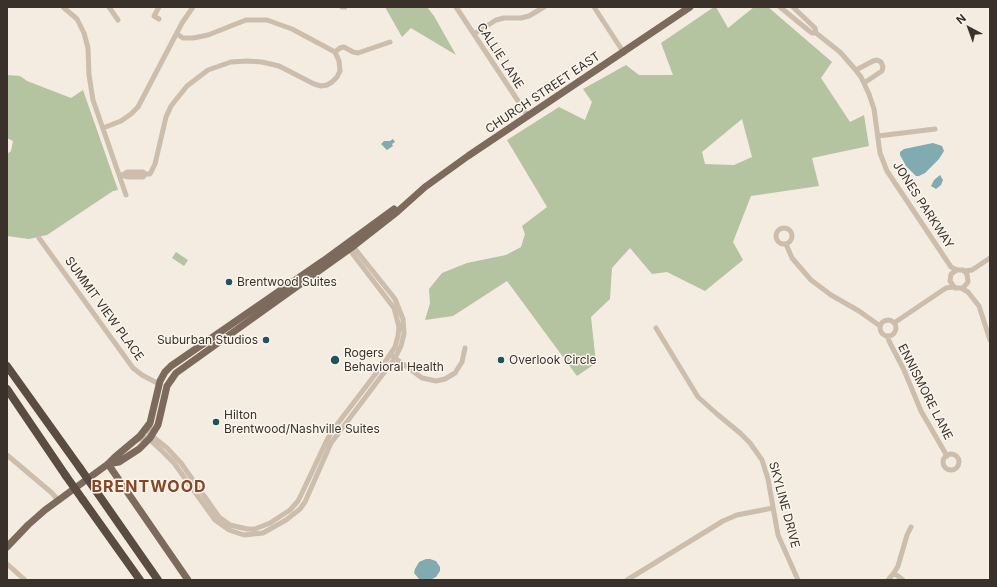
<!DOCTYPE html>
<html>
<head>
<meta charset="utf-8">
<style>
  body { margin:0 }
  #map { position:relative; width:997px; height:587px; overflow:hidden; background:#f4ece0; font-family:Inter,sans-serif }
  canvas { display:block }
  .frame { position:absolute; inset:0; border:8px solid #3a312b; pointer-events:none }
  .north { position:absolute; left:949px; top:8px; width:40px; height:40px; -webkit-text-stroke:3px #fbf6ed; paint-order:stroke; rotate:319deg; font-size:11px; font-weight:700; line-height:16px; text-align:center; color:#3a312b }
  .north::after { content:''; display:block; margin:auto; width:14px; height:18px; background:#3a312b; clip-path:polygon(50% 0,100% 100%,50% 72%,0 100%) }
</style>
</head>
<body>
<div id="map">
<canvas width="997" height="587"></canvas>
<div class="frame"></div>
<div class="north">N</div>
</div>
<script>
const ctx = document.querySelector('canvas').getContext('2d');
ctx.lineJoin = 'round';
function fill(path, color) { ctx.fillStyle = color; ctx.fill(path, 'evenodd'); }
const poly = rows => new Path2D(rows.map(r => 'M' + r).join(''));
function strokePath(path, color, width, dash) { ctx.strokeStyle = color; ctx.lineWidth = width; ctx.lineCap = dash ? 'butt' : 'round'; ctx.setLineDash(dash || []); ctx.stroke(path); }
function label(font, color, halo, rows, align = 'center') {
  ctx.font = font + ' Inter,sans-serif'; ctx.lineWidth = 3; ctx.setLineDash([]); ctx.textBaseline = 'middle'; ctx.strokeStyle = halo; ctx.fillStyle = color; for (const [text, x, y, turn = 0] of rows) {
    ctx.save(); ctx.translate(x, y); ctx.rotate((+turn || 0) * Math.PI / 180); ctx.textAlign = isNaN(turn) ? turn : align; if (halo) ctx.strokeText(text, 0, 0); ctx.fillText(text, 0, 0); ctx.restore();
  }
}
fill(poly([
  [385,7,427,7,434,16,456,55,411,28,402,37],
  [714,7,716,7,728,28,754,7,768,7,832,62,821,78,850,122,864,115,869,146,812,158,819,186,751,196,733,242,743,260,705,291,667,272,652,274,630,248,612,268,610,299,591,317,596,363,577,376,507,281,453,316,425,320,430,303,429,289,442,273,467,263,506,255,521,247,525,234,522,226,547,207,507,140,559,107,585,120,592,102,583,89,626,65,639,75,673,75,661,43],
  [742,119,752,157,734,165,705,164,702,152],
  [7,75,20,76,27,81,71,98,83,90,118,190,113,191,47,235,29,239,7,236,7,154,11,151,13,141,7,138],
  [176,252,188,260,184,266,172,258]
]), '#b4c3a0');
fill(poly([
  [393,139,395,142,392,144,393,146,387,150,381,144,384,141,390,141],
  [933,143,942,146,944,151,939,159,925,173,919,176,916,176,906,166,900,155,900,152,904,149],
  [940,175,943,180,941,185,936,189,931,186,934,180],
  [426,559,430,559,436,561,440,567,440,571,436,577,432,579,420,580,414,573,415,569,419,562]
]), '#7fabb1');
strokePath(poly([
  [63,7,77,19,84,33,88,48,89,75,93,100,126,195],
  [109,7,118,20],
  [159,7,154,16,159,19],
  [342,7,345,7],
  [456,7,528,116],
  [594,7,624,53],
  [780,7,808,30,812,33,816,33,840,52,854,68,861,77,869,94,874,109,880,153,887,171,951,267,957,270,963,270,967,274,968,282,963,288,955,288,950,281,951,274,957,270],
  [793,7,815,28,816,33],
  [474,34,496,20,504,18,521,18,529,16,544,7],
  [335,52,340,48,344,47,353,52,358,53,390,42],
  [856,70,873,61,877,60,881,62,883,67,882,71,864,83],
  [103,128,121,121,131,114,138,107,182,23,193,7],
  [878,136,935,129],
  [119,174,127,177,143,177,146,174,150,174,155,164,166,117,171,106,187,86,208,70,231,62,247,61,262,62,279,66,314,84,321,86,327,85,332,82,337,77,340,71,339,61,335,52,292,29,267,20,246,20,208,35,193,38,183,38,177,34],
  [123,175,127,172,143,172,146,174],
  '776 236a8 8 0 1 1 16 0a8 8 0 1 1-16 0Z',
  [39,238,133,368,142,375,159,384],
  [786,244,792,258,811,280,831,295,859,311,880,326],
  [964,271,972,270,990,258],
  [961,288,968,292,979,306,990,340],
  '880 328a8 8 0 1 1 16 0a8 8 0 1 1-16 0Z',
  [894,323,946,288,953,287],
  [656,328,698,397,717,414,740,433,750,443,762,460,768,479,778,535,798,580],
  [887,336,890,343,904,370,921,411,947,456],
  [392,356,422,378,436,381,445,379,455,373,462,362,465,348],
  [150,424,149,439,162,451,174,463,215,520,229,530,244,535,263,533,286,520,300,509,305,502,331,443,395,358,401,346,404,334,403,319,395,299,356,250,353,250],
  [137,440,152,436,167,448,181,463,219,517,230,525,247,529,255,529,270,523,290,510,298,501,302,493,326,442,332,431,387,359,395,347,398,336,399,327,394,308,352,253,352,248],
  '943 462a8 8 0 1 1 16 0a8 8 0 1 1-16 0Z',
  [7,455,52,493,58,500],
  [7,564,25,580],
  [894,573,903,580],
  [627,580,723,521,737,515,773,508],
  [888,580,894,573,898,566,907,535,911,527]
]), '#ccbdac', 5);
strokePath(poly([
  [108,464,119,462,139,449,150,438,158,425,167,386,176,373,351,248,397,212,425,187,468,156,690,7],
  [108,464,188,580],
  [7,547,28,525,45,510,108,464,115,457,140,436,150,423,160,381,165,372,171,366,323,261,394,209]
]), '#7c6a5c', 7);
strokePath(poly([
  [7,366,80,468],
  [7,389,66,476],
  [96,491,158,580],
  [83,500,140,580]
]), '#5b4c42', 8);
strokePath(poly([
  [80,468,96,491],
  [66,476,83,500]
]), '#5b4c42', 8);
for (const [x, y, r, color] of [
  [229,282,4,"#1f535d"],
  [266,340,4,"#1f535d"],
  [335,360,5,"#1f535d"],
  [501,360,4,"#1f535d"],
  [216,422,4,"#1f535d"]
]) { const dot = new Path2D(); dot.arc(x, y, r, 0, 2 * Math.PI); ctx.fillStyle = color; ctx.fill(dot); strokePath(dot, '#fbf6ed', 1.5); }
label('12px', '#3a312b', '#fbf6ed', [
  ["CALLIE LANE",500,56,57],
  ["CHURCH STREET EAST",543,93,-34],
  ["JONES PARKWAY",923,205,57],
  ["SUMMIT VIEW PLACE",104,309,54],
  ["ENNISMORE LANE",925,392,63],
  ["SKYLINE DRIVE",784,505,75]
]);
label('12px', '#3a312b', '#fbf6ed', [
  ["Brentwood Suites",237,282],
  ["Suburban Studios",258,340,"right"],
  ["Rogers",344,353],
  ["Behavioral Health",344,367],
  ["Overlook Circle",509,360],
  ["Hilton",224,415],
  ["Brentwood/Nashville Suites",224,429]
], 'left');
ctx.letterSpacing = '1px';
label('bold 16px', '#8a4523', '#fbf6ed', [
  ["BRENTWOOD",149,487]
]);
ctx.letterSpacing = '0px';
</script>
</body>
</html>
